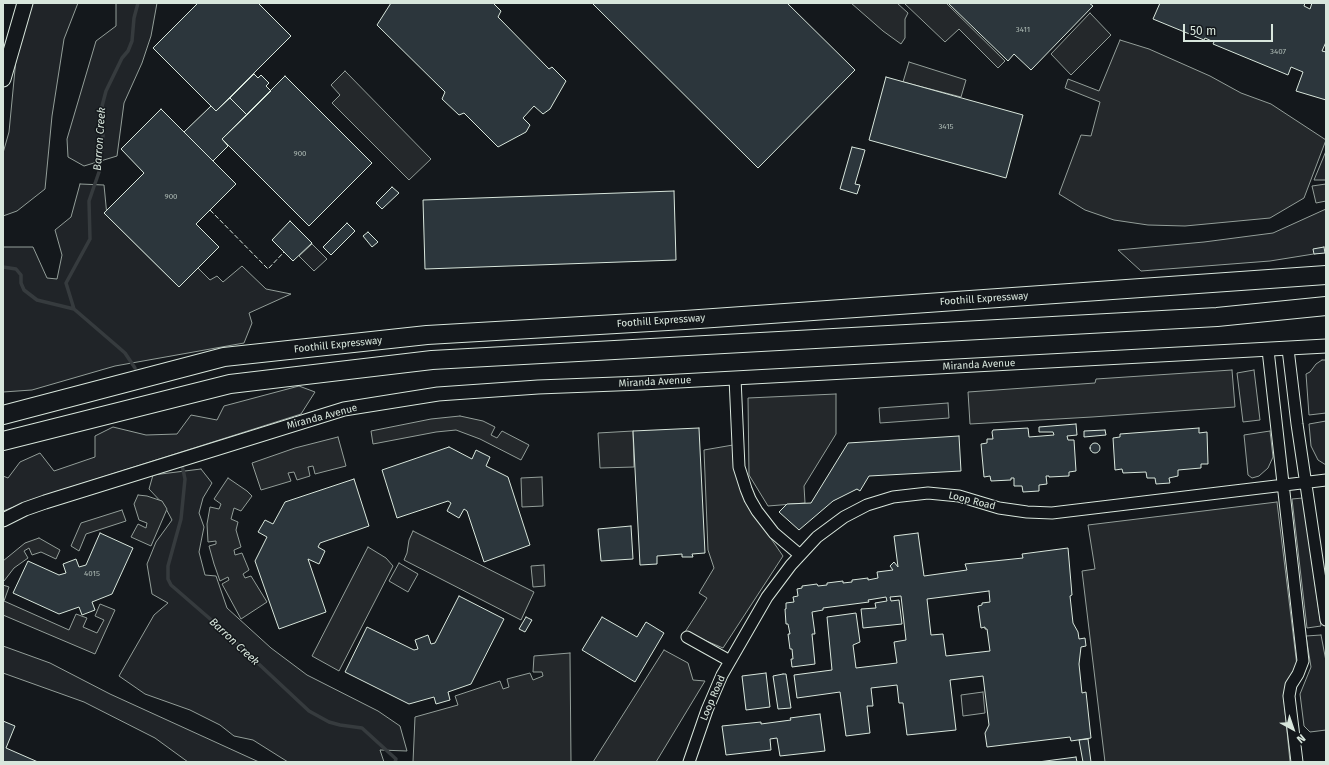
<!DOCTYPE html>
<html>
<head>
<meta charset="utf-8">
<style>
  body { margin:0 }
  #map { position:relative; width:1329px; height:765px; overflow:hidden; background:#14181c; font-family:"Fira Sans",sans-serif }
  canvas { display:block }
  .frame { position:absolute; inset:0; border:4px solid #d8e6dc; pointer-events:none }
  .north { position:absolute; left:1273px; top:709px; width:40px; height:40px; -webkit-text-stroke:3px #14181c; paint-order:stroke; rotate:140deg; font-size:11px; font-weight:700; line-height:16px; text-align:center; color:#d8e6dc }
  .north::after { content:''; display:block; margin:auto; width:14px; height:18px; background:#d8e6dc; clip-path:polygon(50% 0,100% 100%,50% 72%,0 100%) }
  .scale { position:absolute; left:1183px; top:24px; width:90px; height:18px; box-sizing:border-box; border:2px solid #d8e6dc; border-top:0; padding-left:5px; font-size:12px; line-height:14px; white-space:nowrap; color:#d8e6dc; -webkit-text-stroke:3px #14181c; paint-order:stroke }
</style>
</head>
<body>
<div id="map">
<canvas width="1329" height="765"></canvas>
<div class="frame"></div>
<div class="north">N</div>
<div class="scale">50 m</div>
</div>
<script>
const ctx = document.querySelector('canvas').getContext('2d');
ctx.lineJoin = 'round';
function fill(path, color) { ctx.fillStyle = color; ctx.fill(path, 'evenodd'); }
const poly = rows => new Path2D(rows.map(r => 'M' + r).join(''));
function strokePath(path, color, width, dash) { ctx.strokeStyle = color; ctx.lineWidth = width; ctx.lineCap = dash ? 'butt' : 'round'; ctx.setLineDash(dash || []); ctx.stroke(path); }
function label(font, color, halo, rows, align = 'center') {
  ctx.font = font + ' "Fira Sans",sans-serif'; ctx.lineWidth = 3; ctx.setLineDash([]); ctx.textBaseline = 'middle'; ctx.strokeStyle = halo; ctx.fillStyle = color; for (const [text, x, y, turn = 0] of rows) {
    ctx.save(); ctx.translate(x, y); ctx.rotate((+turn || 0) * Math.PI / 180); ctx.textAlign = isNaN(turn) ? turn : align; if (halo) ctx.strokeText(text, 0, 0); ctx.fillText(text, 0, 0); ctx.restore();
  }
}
const green = poly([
  [30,3,78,3,64,39,52,116,45,189,17,211,3,216,3,153,9,132,16,59,30,3],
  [116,3,157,3,151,36,142,63,124,103,117,156,84,166,68,157,67,139,96,41,116,26,116,3],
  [1326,151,1326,180,1314,180,1326,151],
  [80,184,104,185,107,216,179,287,198,268,210,280,217,276,223,282,242,266,266,289,291,294,249,313,252,323,244,343,115,366,32,390,3,392,3,247,33,247,47,278,57,279,62,255,55,230,71,217,80,184],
  [1326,209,1326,252,1270,261,1141,271,1118,250,1204,242,1273,233,1326,209],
  [312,244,327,259,314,271,299,256,312,244],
  [1322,360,1326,360,1326,413,1309,415,1306,374,1310,372,1316,364,1322,360],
  [1254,370,1260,420,1243,422,1237,373,1254,370],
  [299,386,315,392,301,414,49,494,3,511,3,476,8,478,20,462,40,453,54,471,95,457,95,436,113,427,146,435,177,434,191,415,217,420,224,406,299,386],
  [948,403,949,418,880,423,879,408,948,403],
  [1326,421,1326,465,1318,460,1311,446,1309,424,1326,421],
  [1270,431,1273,457,1268,468,1259,476,1252,478,1248,475,1244,435,1270,431],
  [201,469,212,483,203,498,199,513,204,527,199,552,205,575,216,576,227,608,271,648,307,675,378,711,400,726,407,751,380,750,384,762,288,762,253,740,234,736,220,725,190,710,145,694,119,676,154,615,168,603,152,594,147,564,156,542,172,520,164,505,149,489,153,475,201,469],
  [1303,498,1321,626,1307,628,1292,499,1303,498],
  [399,563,418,574,408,592,389,581,399,563],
  [1321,635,1326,661,1326,730,1310,732,1304,726,1300,694,1311,667,1306,636,1321,635],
  [3,646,50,663,110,694,259,762,188,762,155,738,84,702,3,673,3,646],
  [983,692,985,713,963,716,961,695,983,692]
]);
fill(green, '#202428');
strokePath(green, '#939e99', 1);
const parking = poly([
  [851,3,897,3,908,13,905,19,905,38,901,44,883,31,851,3],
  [904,3,946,3,1005,61,998,68,959,29,945,42,904,3],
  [1090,13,1111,35,1071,75,1051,54,1090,13],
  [1120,40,1149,49,1210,76,1241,93,1271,104,1326,140,1304,198,1270,218,1185,226,1148,225,1114,220,1085,210,1059,194,1081,135,1091,136,1100,102,1065,88,1068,79,1099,91,1120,40],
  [909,62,966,80,961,97,903,82,909,62],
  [345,71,431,159,409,180,332,103,340,95,331,85,345,71],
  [1326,184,1326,201,1316,203,1312,186,1326,184],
  [1232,370,1235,407,1092,417,970,424,968,392,1095,383,1096,379,1232,370],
  [836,394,836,434,804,486,805,503,768,506,749,475,748,398,836,394],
  [460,416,483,421,495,427,491,435,497,438,502,431,529,445,521,460,480,439,456,430,436,432,373,444,371,431,431,419,460,416],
  [633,431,634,467,600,468,598,433,633,431],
  [338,437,346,466,315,474,313,466,308,467,310,476,297,480,294,472,288,473,291,481,261,490,252,463,295,448,338,437],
  [733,445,756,517,783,556,723,648,685,632,707,598,699,593,714,568,708,550,704,450,733,445],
  [542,477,543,506,522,507,521,478,542,477],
  [228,478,247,491,252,496,241,511,234,508,231,519,238,522,236,530,241,547,234,550,235,555,242,553,249,570,243,574,245,578,251,576,267,602,241,619,222,584,229,580,228,577,220,581,214,564,209,546,216,544,216,541,208,542,207,524,210,507,219,509,221,504,214,499,228,478],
  [138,495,147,496,162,501,167,509,151,546,131,537,138,524,146,528,147,523,139,520,134,504,138,495],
  [1277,502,1297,666,1284,700,1290,762,1105,762,1082,571,1095,569,1088,525,1277,502],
  [122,510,126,521,86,534,79,551,71,546,81,523,122,510],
  [413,531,534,592,521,620,404,560,407,553,409,540,413,531],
  [39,538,60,550,56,559,41,552,32,555,29,548,24,551,28,558,14,568,4,581,3,580,3,561,25,543,39,538],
  [368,547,386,558,393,566,339,671,312,656,368,547],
  [544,565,545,586,533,587,531,566,544,565],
  [3,585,9,587,4,601,69,630,76,614,87,618,83,627,97,633,104,620,95,616,100,604,115,610,95,654,3,615,3,585],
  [664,650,688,663,693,680,705,681,656,762,593,762,664,650],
  [570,653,571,762,413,762,415,717,458,705,455,696,500,681,503,689,509,687,507,679,530,673,533,680,543,676,542,672,533,672,534,656,570,653]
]);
fill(parking, '#24282b');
strokePath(parking, '#939e99', 1);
strokePath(poly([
  [3,267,16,269,21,275,21,283,24,290,37,300,74,309],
  [135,368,125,353,117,346,74,309,66,283,90,239,89,201,99,172,103,136,101,110,106,91,122,58,128,51,132,41,134,18,138,3],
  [182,465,185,479,181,519,168,566,168,579,171,585,216,624,309,711,329,722,340,725,362,728,396,759,395,762]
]), '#363b3e', 3.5);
const building = poly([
  [198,3,258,3,291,36,216,111,153,48,198,3],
  [391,3,493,3,501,11,498,17,549,69,552,67,566,81,550,109,543,114,534,106,523,118,530,125,526,132,498,147,464,113,459,115,442,99,445,92,377,25,391,3],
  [592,3,787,3,855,70,758,168,592,3],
  [948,3,1089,3,1093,6,1031,70,1014,54,1008,61,948,3],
  [1160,3,1305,3,1304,6,1310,9,1312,3,1326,3,1326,42,1322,51,1326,52,1326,100,1296,91,1303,72,1291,67,1288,75,1213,44,1214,42,1205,38,1204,40,1153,19,1160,3],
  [254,74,258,78,261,75,269,83,266,86,271,91,247,115,230,98,254,74],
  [285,76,372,163,309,226,222,139,285,76],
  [886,77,1023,115,1006,178,869,140,886,77],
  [230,98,247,115,222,139,228,146,213,161,184,132,211,106,216,111,230,98],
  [161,109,236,184,196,224,219,247,179,287,104,213,144,173,121,149,161,109],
  [852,147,865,150,855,184,860,185,857,194,840,189,852,147],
  [392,187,399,193,382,209,376,203,392,187],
  [674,191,676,260,425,269,423,200,674,191],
  [290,221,312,243,293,261,272,240,290,221],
  [347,223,355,231,331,255,323,247,347,223],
  [368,232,378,242,372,247,363,236,368,232],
  [1324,247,1325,253,1314,254,1313,249,1324,247],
  [1076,424,1077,435,1067,436,1068,440,1074,440,1076,471,1069,472,1069,476,1049,477,1049,476,1046,476,1047,484,1039,485,1039,491,1023,492,1022,486,1014,486,1014,478,1011,478,1011,480,991,481,990,476,984,477,981,444,987,443,987,439,993,439,992,432,993,430,1028,428,1029,437,1054,435,1053,432,1039,432,1039,427,1076,424],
  [699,428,705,553,692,554,693,557,682,557,682,554,657,556,657,564,640,565,633,431,699,428],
  [1199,428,1199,433,1207,432,1208,464,1201,464,1201,468,1178,470,1178,476,1169,478,1170,483,1156,484,1155,478,1147,478,1146,472,1123,473,1122,469,1115,470,1113,438,1120,437,1120,434,1199,428],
  [1105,430,1106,435,1084,437,1084,431,1105,430],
  [959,436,961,471,869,476,860,491,857,489,833,501,799,530,779,512,787,504,811,503,848,443,959,436],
  '1090 448a5 5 0 1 1 10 0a5 5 0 1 1-10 0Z',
  [449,447,472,459,476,450,490,457,486,466,508,477,530,545,484,562,467,511,464,509,459,518,447,511,451,503,448,501,397,518,382,470,449,447],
  [354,479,369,526,320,543,318,547,325,551,319,564,308,559,326,612,279,629,255,561,267,537,258,532,265,520,273,524,285,502,354,479],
  [631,526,633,559,601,561,598,529,631,526],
  [100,533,133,548,112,594,92,602,95,610,82,615,79,607,59,614,13,593,28,561,59,575,66,573,63,564,76,559,79,567,86,565,100,533],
  [918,533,924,576,967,570,965,564,1023,558,1022,554,1068,548,1072,595,1070,596,1073,623,1078,632,1079,639,1085,638,1086,646,1081,647,1079,664,1082,693,1086,692,1091,738,1071,741,1070,737,987,747,985,733,989,725,983,676,950,680,956,730,907,735,903,703,899,703,897,685,871,688,873,706,867,706,870,733,846,736,840,692,797,698,794,675,832,670,827,617,856,613,860,642,853,645,856,668,897,663,894,642,906,640,901,596,890,597,891,601,899,600,902,624,863,628,861,609,876,608,875,603,887,601,886,597,868,600,869,602,823,608,823,610,812,612,815,634,812,634,815,664,792,667,791,659,793,659,792,649,790,649,788,634,790,634,788,624,786,624,785,609,786,609,786,603,794,602,793,597,798,596,797,589,802,588,802,586,817,584,818,586,827,585,827,583,843,581,843,583,852,582,852,580,868,578,868,580,878,578,877,572,893,570,890,566,894,562,898,567,894,536,918,533],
  [989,591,990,602,982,603,982,605,978,606,981,628,985,627,985,629,987,629,990,651,946,656,943,634,931,635,927,599,989,591],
  [459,596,504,619,471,684,448,692,450,700,436,704,434,697,409,704,345,672,367,627,414,650,418,649,415,640,428,635,431,644,435,643,459,596],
  [526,617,532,620,525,632,519,629,526,617],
  [602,617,637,637,646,622,664,633,635,682,582,650,602,617],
  [766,673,770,707,746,710,742,676,766,673],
  [783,674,786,674,791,708,778,709,773,676,783,674],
  [820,714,825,751,780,756,777,738,770,739,771,750,726,755,722,726,761,722,761,724,791,720,790,718,820,714],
  [3,721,15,726,6,748,38,762,3,762,3,721],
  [1088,739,1091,762,1083,762,1079,740,1088,739],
  [1076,757,1077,762,1038,762,1076,757]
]);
fill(building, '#2c363c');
strokePath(building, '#d8e6dc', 1);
const minor = poly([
  [1288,349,1297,424,1326,620],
  [1268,350,1303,661,1298,674,1291,685,1289,696,1297,762],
  [735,378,739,467,746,489,750,499,757,511,774,533,800,555],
  [687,637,730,661],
  [689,762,707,710,722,675,767,597,791,565,817,537,844,517,867,505,893,497,928,493,959,496,999,508,1027,512,1052,513,1326,480]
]);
const tertiary = poly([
  [3,520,25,509,45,502,344,409,438,394,538,387,642,383,1326,346]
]);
const secondary = poly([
  [3,79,25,3]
]);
const trunk = poly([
  [3,415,224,357,427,335,685,320,1326,275],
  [3,441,230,384,432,360,1217,317,1326,306]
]);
strokePath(minor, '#d8e6dc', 13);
strokePath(tertiary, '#d8e6dc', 15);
strokePath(secondary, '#d8e6dc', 17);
strokePath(trunk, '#d8e6dc', 20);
strokePath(minor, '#14181c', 11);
strokePath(tertiary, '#14181c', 13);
strokePath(secondary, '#14181c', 15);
strokePath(trunk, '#14181c', 18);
strokePath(poly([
  [210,210,268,269,284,252]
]), '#d8e6dc', 1, [5, 2]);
label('8px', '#adbab4', null, [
  ["3411",1023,30],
  ["3407",1278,52],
  ["3415",946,127],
  ["900",300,154],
  ["900",171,197],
  ["4015",92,574]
]);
label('10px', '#d8e6dc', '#14181c', [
  ["Foothill Expressway",984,299,-4],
  ["Foothill Expressway",661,321,-4],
  ["Foothill Expressway",338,345,-6],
  ["Miranda Avenue",979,365,-3],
  ["Miranda Avenue",655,382,-3],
  ["Miranda Avenue",322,417,-15],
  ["Loop Road",972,501,14],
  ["Loop Road",713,698,-67]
]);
label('italic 11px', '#d8e6dc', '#14181c', [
  ["Barron Creek",100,139,-86],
  ["Barron Creek",234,642,43]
]);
</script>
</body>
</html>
